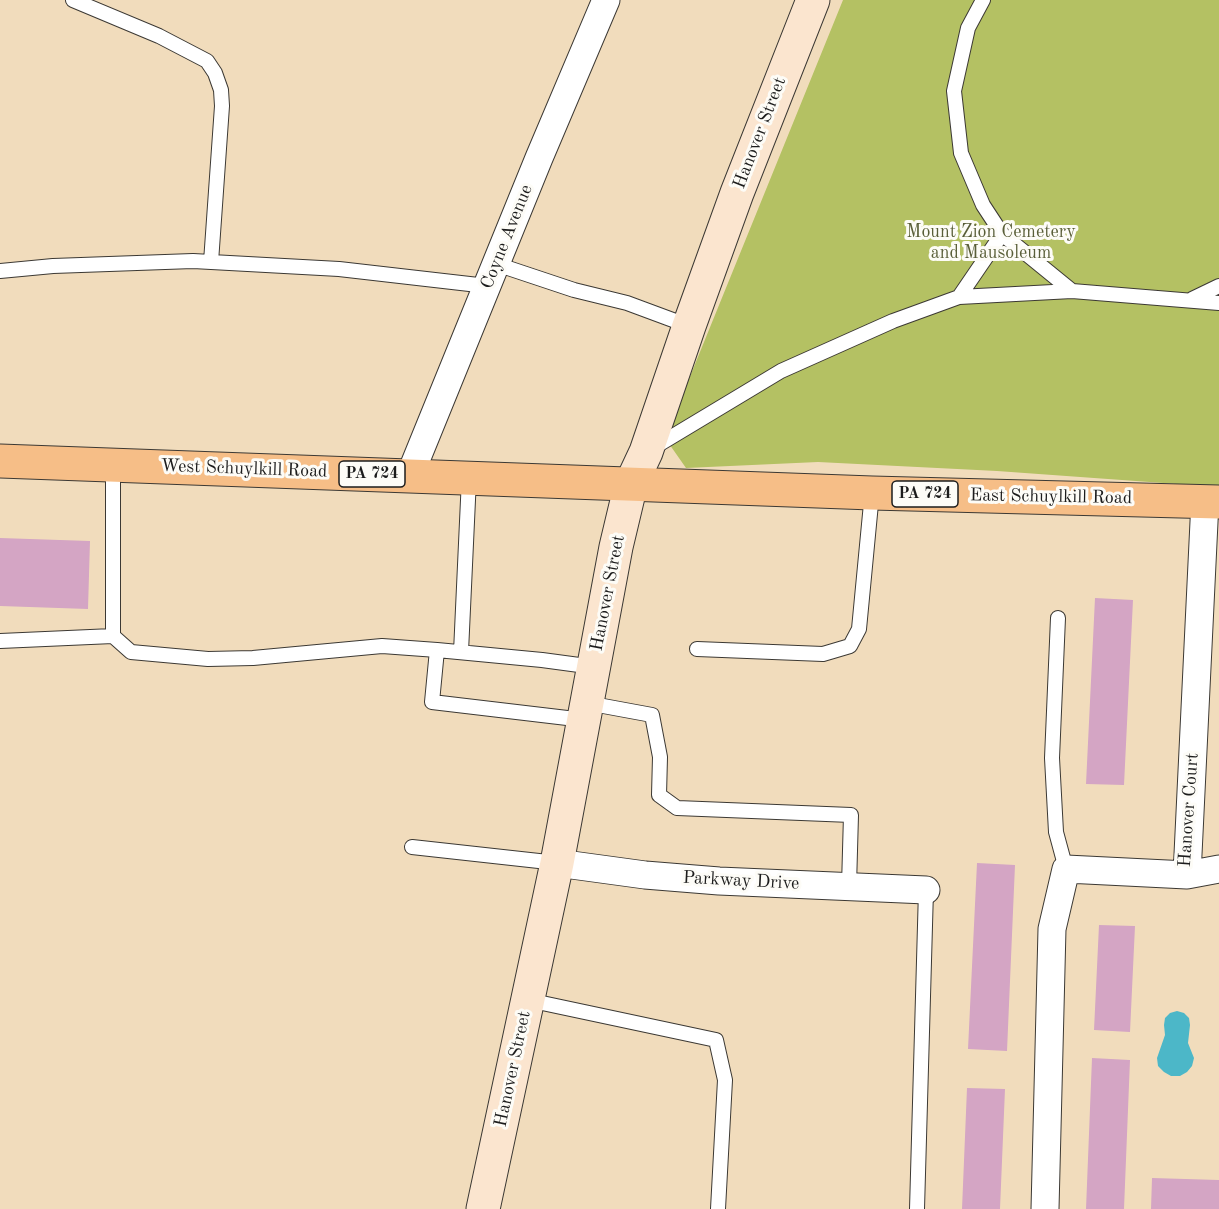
<!DOCTYPE html>
<html>
<head>
<meta charset="utf-8">
<style>
  body { margin:0 }
  canvas { display:block; background:#f1dcbc }
</style>
</head>
<body>
<canvas width="1219" height="1209"></canvas>
<script>
const ctx = document.querySelector('canvas').getContext('2d');
ctx.lineJoin = 'round';
function fill(path, color) { ctx.fillStyle = color; ctx.fill(path, 'evenodd'); }
const poly = rows => new Path2D(rows.map(r => 'M' + r).join(''));
function strokePath(path, color, width, dash) { ctx.strokeStyle = color; ctx.lineWidth = width; ctx.lineCap = dash ? 'butt' : 'round'; ctx.setLineDash(dash || []); ctx.stroke(path); }
function label(font, color, halo, rows, align = 'center') {
  ctx.font = font + ' "Old Standard TT",serif'; ctx.lineWidth = 6; ctx.setLineDash([]); ctx.textBaseline = 'middle'; ctx.strokeStyle = halo; ctx.fillStyle = color; for (const [text, x, y, turn = 0] of rows) {
    ctx.save(); ctx.translate(x, y); ctx.rotate((+turn || 0) * Math.PI / 180); ctx.textAlign = isNaN(turn) ? turn : align; if (halo) ctx.strokeText(text, 0, 0); ctx.fillText(text, 0, 0); ctx.restore();
  }
}
fill(poly([
  [843,0,1219,0,1219,487,997,471,818,462,686,468,665,438]
]), '#b4c163');
fill(poly([
  [1177,1011,1184,1013,1189,1018,1190,1025,1188,1043,1194,1058,1192,1066,1187,1072,1180,1076,1171,1076,1164,1072,1158,1066,1157,1058,1165,1035,1164,1025,1165,1018,1170,1013]
]), '#4cb7c8');
fill(poly([
  [0,538,90,541,88,609,0,606],
  [1095,598,1133,600,1124,785,1086,784],
  [977,863,1015,865,1007,1051,968,1049],
  [1099,925,1135,926,1130,1032,1094,1030],
  [1092,1058,1130,1060,1124,1209,1086,1209],
  [967,1088,1005,1089,1000,1209,962,1209],
  [1152,1178,1219,1180,1219,1209,1151,1209]
]), '#d4a5c4');
const service = poly([
  [73,0,159,36,207,61,215,73,221,90,222,106,211,262],
  [1002,234,1072,291],
  [496,264,574,290,627,303,689,326],
  [0,271,53,266,193,261,339,269,487,286],
  [959,297,1002,234,983,205,961,153,954,91,968,28,983,0],
  [1192,299,1219,286],
  [653,448,781,371,893,321,959,297,1072,291,1219,303],
  [1058,618,1052,758,1056,832,1066,869],
  [113,636,131,652,208,659,253,658,382,646,437,650],
  [0,641,113,636,113,465],
  [697,649,823,654,850,646,859,629,872,493],
  [461,652,469,478],
  [587,703,652,715,660,757,659,795,677,808,851,815,849,886],
  [584,720,432,702,437,650,542,660,594,667],
  [412,847,557,863],
  [528,1000,716,1040,725,1080,718,1209],
  [917,1209,926,890]
]);
const minor = poly([
  [410,475,539,158,606,0],
  [557,863,645,875,719,881,926,890],
  [1187,875,1219,869],
  [1045,1209,1052,929,1066,869,1187,875,1205,501]
]);
const secondary = poly([
  [483,1209,557,863,616,547,631,484,646,452,689,326,737,193,813,0]
]);
const primary = poly([
  [0,461,872,493,1219,502]
]);
strokePath(service, '#3c3934', 16);
strokePath(minor, '#3c3934', 29);
strokePath(secondary, '#3c3934', 35);
strokePath(primary, '#3c3934', 35);
strokePath(service, '#fff', 14);
strokePath(minor, '#fff', 27);
strokePath(secondary, '#fbe5cf', 33);
strokePath(primary, '#f6be87', 33);
for (const [x, y, w] of [
  [372,474,66],
  [925,494,66]
]) { const box = new Path2D(); box.roundRect(x - w / 2, y - 13, w, 26, 4.5); ctx.fillStyle = '#fdfcf7'; ctx.fill(box); strokePath(box, '#1c1c1c', 1.5); }
label('bold 16px', '#1c1c1c', null, [
  ["PA 724",372,474],
  ["PA 724",925,494]
]);
label('18px', '#1c1c1c', '#fdfcf7', [
  ["Hanover Street",760,133,-69],
  ["Coyne Avenue",507,237,-68],
  ["West Schuylkill Road",244,469,2],
  ["East Schuylkill Road",1051,497,1],
  ["Hanover Street",608,593,-79],
  ["Hanover Court",1189,810,-86],
  ["Parkway Drive",741,881,3],
  ["Hanover Street",513,1069,-78]
]);
label('18px', '#595e38', '#fdfcf7', [
  ["Mount Zion Cemetery",991,232],
  ["and Mausoleum",991,253]
]);
</script>
</body>
</html>
